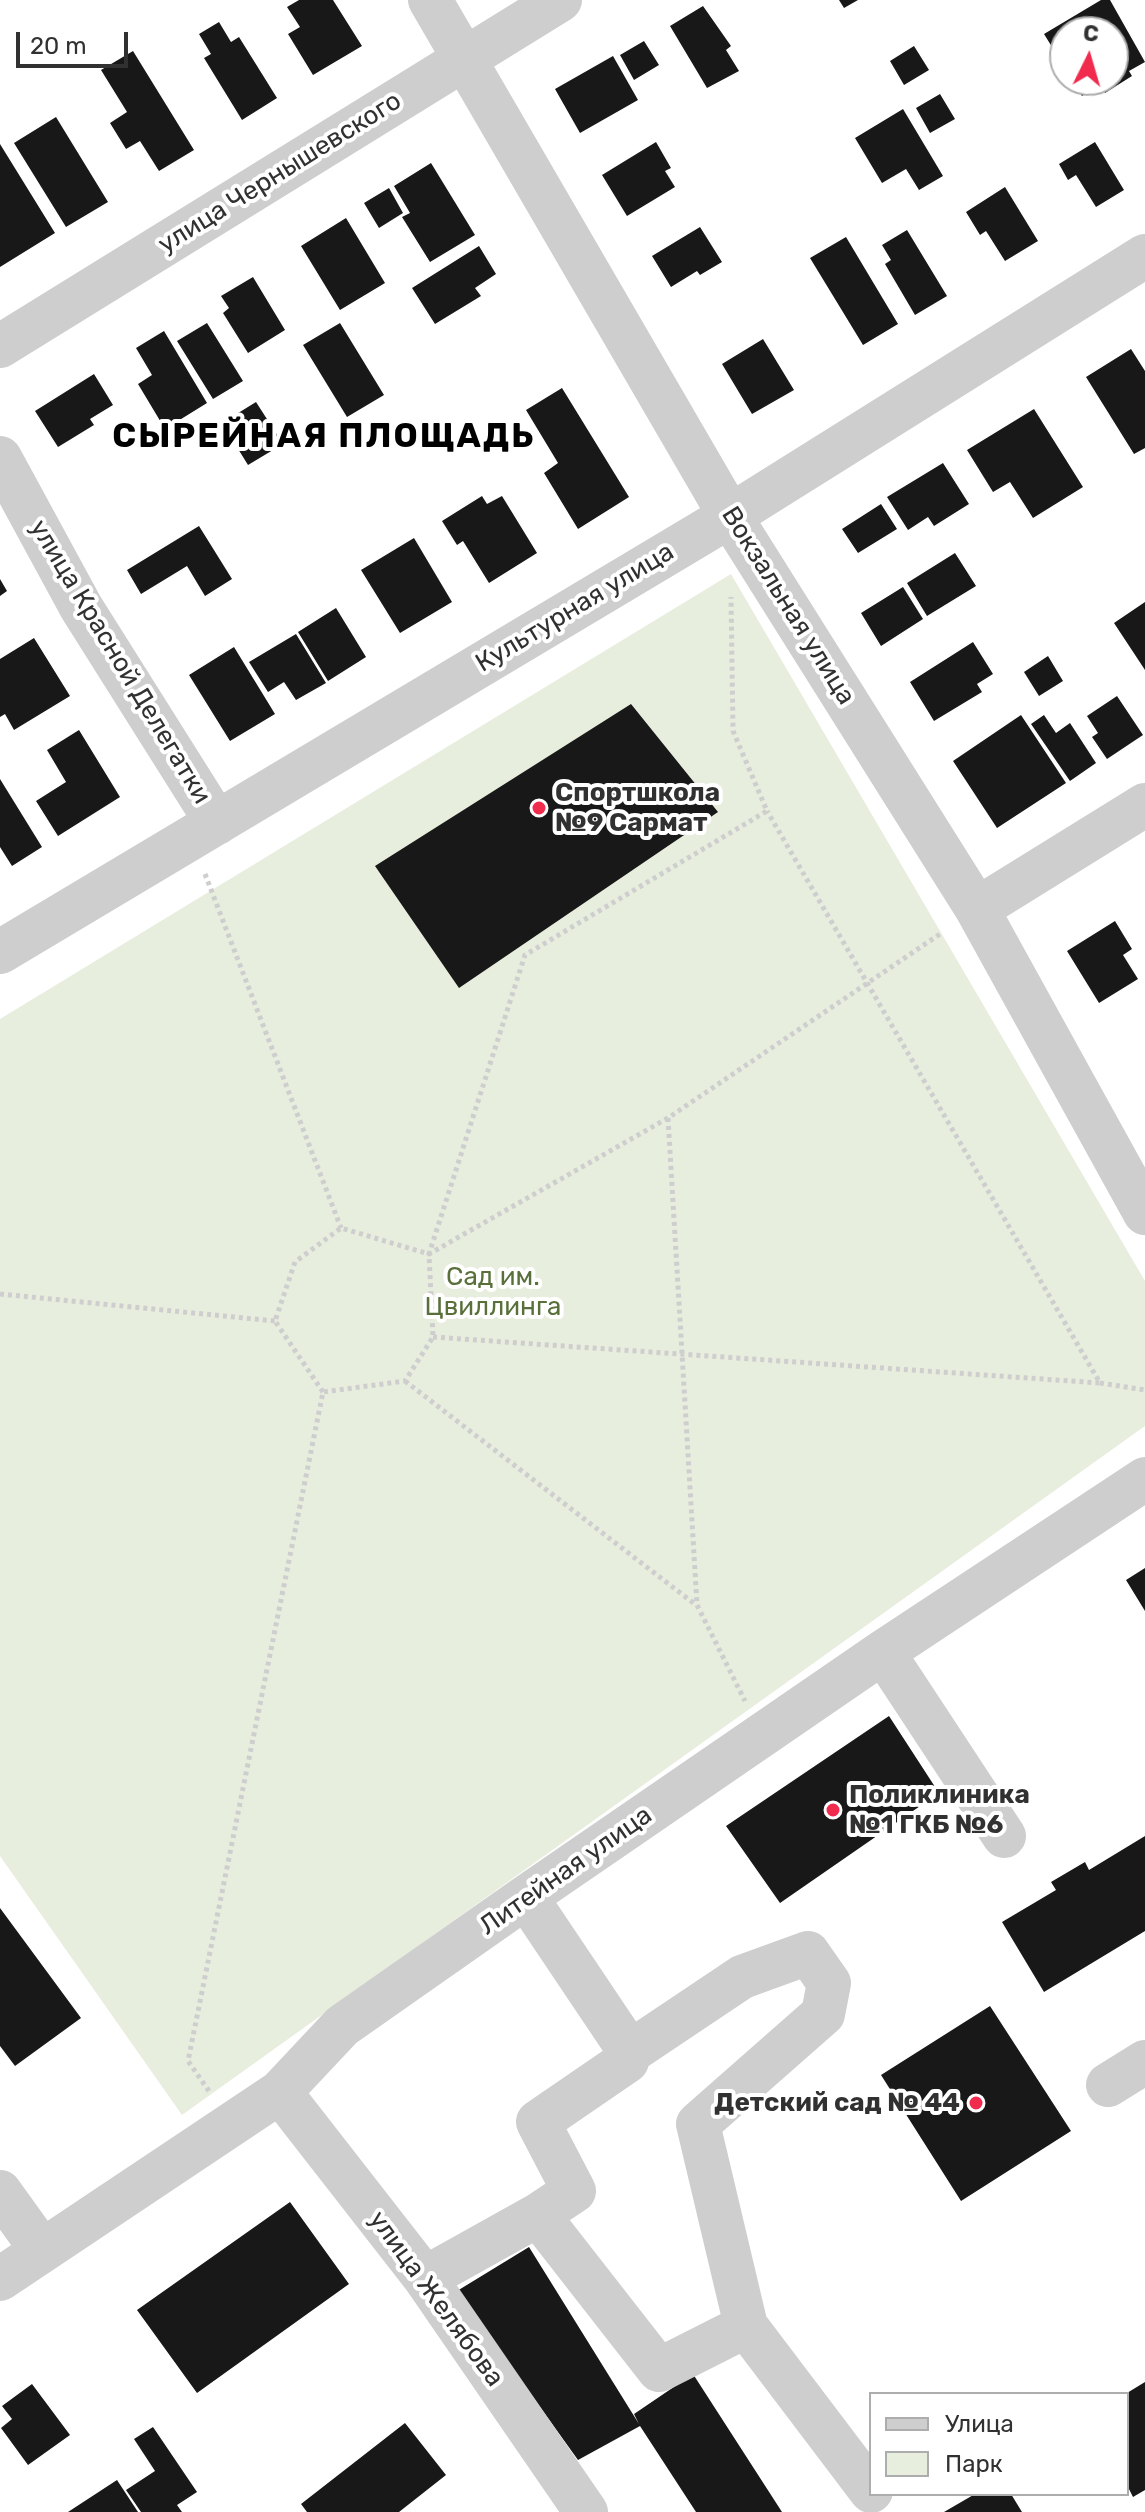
<!DOCTYPE html>
<html>
<head>
<meta charset="utf-8">
<style>
  body { margin:0 }
  #map { position:relative; width:1145px; height:2512px; overflow:hidden; background:#fff; font-family:Rubik,sans-serif }
  canvas { display:block }
  .legend { position:absolute; left:869px; top:2392px; width:260px; height:104px; box-sizing:border-box; background:#fff; border:2px solid #adadad; margin:0; padding:10px 14px; list-style:none; font-size:24px; color:#313131 }
  .legend li { display:flex; align-items:center; gap:16px; height:40px }
  .legend b { width:40px; border:2px solid #adadad }
  .north { position:absolute; left:1049px; top:16px; width:80px; height:80px; box-sizing:border-box; background:#fff; border:2px solid #adadad; border-radius:50%; rotate:5deg; font-size:22px; font-weight:700; line-height:32px; text-align:center; color:#313131 }
  .north::after { content:''; display:block; margin:auto; width:28px; height:36px; background:#f02b4e; clip-path:polygon(50% 0,100% 100%,50% 72%,0 100%) }
  .scale { position:absolute; left:16px; top:32px; width:112px; height:36px; box-sizing:border-box; border:4px solid #313131; border-top:0; padding-left:10px; font-size:24px; line-height:28px; white-space:nowrap; color:#313131; -webkit-text-stroke:6px #fff; paint-order:stroke }
</style>
</head>
<body>
<div id="map">
<canvas width="1145" height="2512"></canvas>
<ul class="legend">
<li><b style="height:10px;background:#cecece"></b>Улица</li>
<li><b style="height:22px;background:#e8eede"></b>Парк</li>
</ul>
<div class="north">С</div>
<div class="scale">20 m</div>
</div>
<script>
const ctx = document.querySelector('canvas').getContext('2d');
ctx.lineJoin = 'round';
function fill(path, color) { ctx.fillStyle = color; ctx.fill(path, 'evenodd'); }
const poly = rows => new Path2D(rows.map(r => 'M' + r).join(''));
function strokePath(path, color, width, dash) { ctx.strokeStyle = color; ctx.lineWidth = width; ctx.lineCap = dash ? 'butt' : 'round'; ctx.setLineDash(dash || []); ctx.stroke(path); }
function label(font, color, halo, rows, align = 'center') {
  ctx.font = font + ' Rubik,sans-serif'; ctx.lineWidth = 8; ctx.setLineDash([]); ctx.textBaseline = 'middle'; ctx.strokeStyle = halo; ctx.fillStyle = color; for (const [text, x, y, turn = 0] of rows) {
    ctx.save(); ctx.translate(x, y); ctx.rotate((+turn || 0) * Math.PI / 180); ctx.textAlign = isNaN(turn) ? turn : align; if (halo) ctx.strokeText(text, 0, 0); ctx.fillText(text, 0, 0); ctx.restore();
  }
}
fill(poly([
  [731,574,1145,1281,1145,1426,182,2115,0,1856,0,1019]
]), '#e8eede');
fill(poly([
  [299,0,333,0,362,46,313,75,288,34,300,27,287,7],
  [839,0,858,0,844,8],
  [1101,0,1110,0,1145,62,1129,71,1132,76,1105,93,1100,85,1082,96,1072,80,1113,80,1113,32,1065,32,1065,68,1044,34],
  [703,6,731,46,726,50,739,71,707,88,670,26],
  [219,22,231,42,239,37,277,98,242,120,204,58,211,54,199,34],
  [644,41,659,65,634,80,620,55],
  [914,46,929,70,904,85,890,61],
  [133,51,194,150,159,171,140,141,126,149,110,123,127,112,101,70],
  [613,56,638,100,580,133,555,89],
  [940,94,955,119,930,133,916,108],
  [903,109,943,176,919,190,906,169,882,183,855,138],
  [56,117,108,202,66,227,14,143],
  [656,142,671,168,665,171,675,187,627,216,602,175],
  [1095,142,1124,190,1096,207,1076,175,1068,180,1059,164],
  [0,144,55,233,0,267],
  [431,163,475,235,430,262,402,217,410,213,394,186],
  [1005,187,1038,241,1005,261,986,231,980,235,966,212],
  [389,188,403,213,379,228,364,203],
  [346,218,385,283,340,310,301,246],
  [700,227,722,262,700,275,697,271,671,287,652,256],
  [907,230,947,296,915,315,885,264,891,260,882,245],
  [846,237,898,324,863,345,810,258],
  [479,246,496,274,475,288,481,296,435,324,412,288],
  [253,277,285,330,248,353,223,313,229,308,221,296],
  [207,323,243,381,213,399,177,341],
  [340,323,384,395,347,417,303,345],
  [164,331,207,403,165,429,138,384,152,375,136,348],
  [763,339,794,390,752,414,722,364],
  [1131,349,1145,371,1145,448,1134,454,1086,377],
  [94,374,113,405,90,419,94,425,58,447,35,411],
  [562,388,629,497,578,529,544,473,558,463,526,410],
  [256,402,283,444,248,465,222,423],
  [1034,409,1083,487,1033,518,1010,482,993,492,967,450],
  [943,463,969,504,934,526,928,517,908,530,887,497],
  [482,496,487,504,502,496,537,553,489,583,463,541,457,545,442,521],
  [881,504,897,529,858,553,842,529],
  [199,526,232,579,205,596,187,566,141,594,127,570],
  [414,538,452,602,400,633,361,570],
  [955,553,976,586,927,616,907,583],
  [0,579,7,591,0,596],
  [903,587,923,619,881,646,861,613],
  [1145,602,1145,670,1114,623],
  [336,608,366,657,328,681,298,632],
  [296,634,326,683,296,700,284,682,268,692,249,662],
  [34,638,70,696,14,730,5,714,0,717,0,659],
  [973,642,993,674,977,684,982,692,934,721,910,682],
  [234,647,275,714,230,741,189,675],
  [1048,656,1063,681,1039,696,1024,672],
  [1117,696,1143,735,1107,759,1092,737,1098,733,1087,716],
  [631,704,718,812,459,988,375,866],
  [1021,715,1066,783,997,828,953,761],
  [1044,715,1056,733,1070,723,1096,763,1070,781,1031,724],
  [79,730,120,797,58,836,36,801,66,782,47,750],
  [0,779,42,847,12,866,0,847],
  [1115,921,1132,949,1123,955,1138,979,1099,1003,1067,951],
  [1145,1568,1145,1611,1126,1580],
  [889,1716,939,1793,780,1903,726,1826],
  [1145,1836,1145,1931,1044,1992,1002,1922,1056,1890,1051,1882,1085,1862,1089,1870],
  [0,1908,81,2018,15,2066,0,2046],
  [990,2006,1071,2131,961,2201,881,2075],
  [290,2202,349,2284,197,2393,137,2310],
  [529,2247,639,2424,634,2414,693,2374,782,2512,696,2512,640,2426,578,2460,457,2291],
  [1145,2382,1145,2490,1133,2497,1127,2485,1127,2393],
  [32,2384,70,2435,28,2465,1,2428,12,2419,2,2406],
  [405,2423,446,2475,399,2512,307,2512,301,2504],
  [153,2427,197,2492,177,2505,182,2512,141,2512,126,2490,155,2471,134,2439],
  [117,2480,138,2512,68,2512],
  [975,2494,1011,2494,1022,2512,944,2512]
]), '#181818');
strokePath(poly([
  [205,874,341,1228],
  [668,1118,697,1605,745,1701],
  [0,1294,275,1321],
  [433,1337,1100,1383,767,811],
  [405,1381,696,1605],
  [1100,1383,1145,1390],
  [323,1392,275,1321,295,1262,341,1228,429,1254,668,1118,943,932],
  [209,2091,188,2061,323,1392,405,1381,433,1337,429,1254,525,955,767,811,733,731,731,597]
]), '#cecece', 5, [4, 4]);
strokePath(poly([
  [430,0,730,516,977,909,1145,1213],
  [0,346,560,0],
  [0,458,81,607,217,823],
  [977,909,1145,805],
  [0,952,730,516,1145,256],
  [883,1652,1004,1836],
  [526,1897,630,2052,627,2061,538,2122,574,2191,538,2215],
  [630,2052,742,1977,808,1953,829,1983,823,2014,698,2124,746,2326,871,2491],
  [1108,2085,1145,2062],
  [280,2092,425,2278,586,2512],
  [0,2192,41,2249],
  [425,2278,538,2215,659,2370,746,2326],
  [0,2279,280,2092,342,2026,526,1897,883,1652,1145,1479]
]), '#cecece', 44);
for (const [x, y, r, color] of [
  [539,808,8,"#f02b4e"],
  [833,1810,8,"#f02b4e"],
  [976,2103,8,"#f02b4e"]
]) { const dot = new Path2D(); dot.arc(x, y, r, 0, 2 * Math.PI); ctx.fillStyle = color; ctx.fill(dot); strokePath(dot, '#fff', 3); }
label('26px', '#313131', '#fff', [
  ["улица Чернышевского",280,173,-32],
  ["Вокзальная улица",788,606,58],
  ["Культурная улица",575,608,-31],
  ["улица Красной Делегатки",120,662,59],
  ["Литейная улица",566,1871,-35],
  ["улица Желябова",436,2299,54]
]);
label('bold 26px', '#313131', '#fff', [
  ["Спортшкола",555,793],
  ["№9 Сармат",555,823],
  ["Поликлиника",849,1795],
  ["№1 ГКБ №6",849,1825],
  ["Детский сад № 44",960,2103,"right"]
], 'left');
label('26px', '#59703b', '#fff', [
  ["Сад им.",493,1277],
  ["Цвиллинга",493,1307]
]);
ctx.letterSpacing = '2px';
label('bold 34px', '#000', '#fff', [
  ["СЫРЕЙНАЯ ПЛОЩАДЬ",324,437]
]);
ctx.letterSpacing = '0px';
</script>
</body>
</html>
